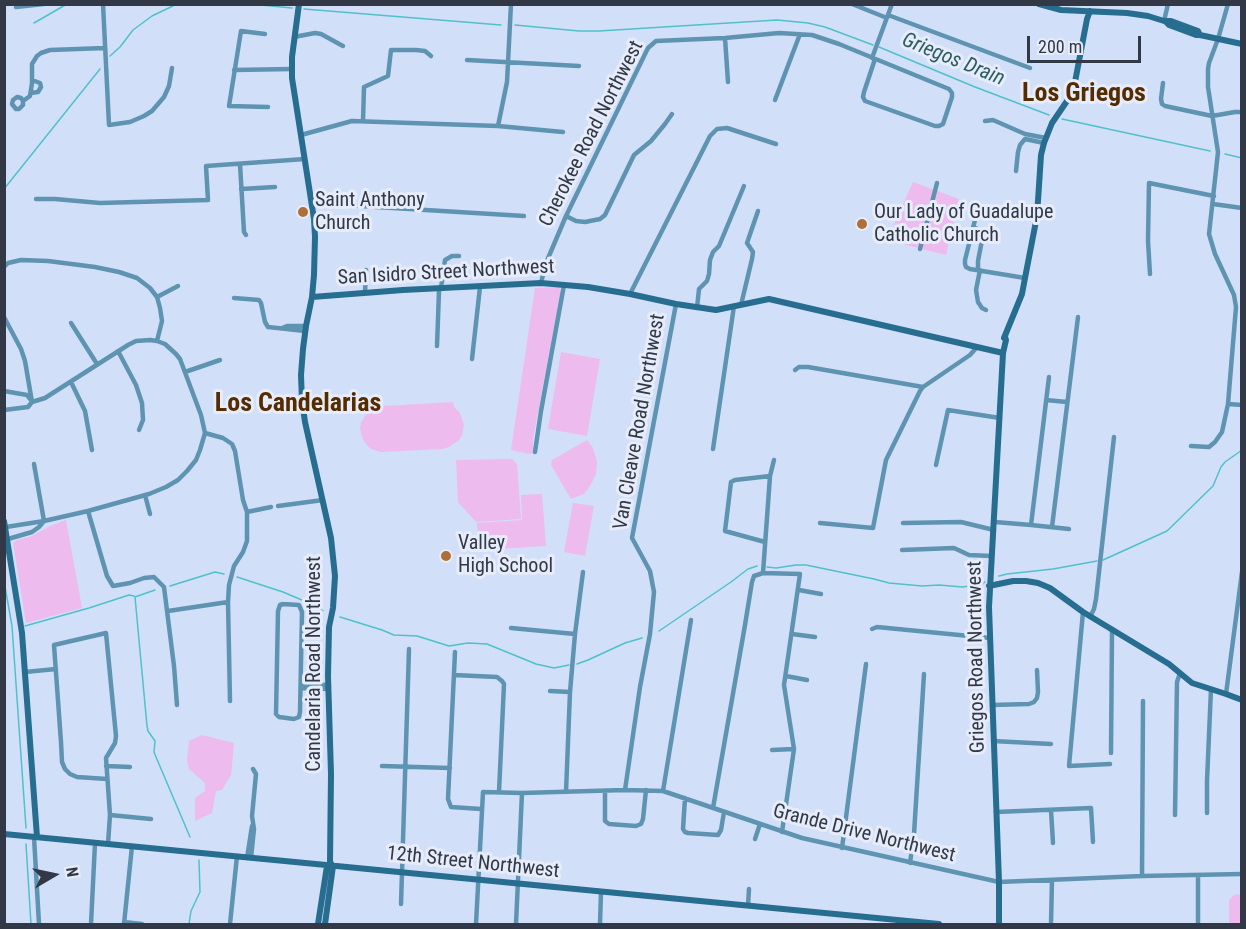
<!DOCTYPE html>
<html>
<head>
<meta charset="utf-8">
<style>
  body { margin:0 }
  #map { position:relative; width:1246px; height:929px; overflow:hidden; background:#d2dff9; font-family:"Roboto Condensed",sans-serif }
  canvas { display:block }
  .frame { position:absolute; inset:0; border:6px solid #323845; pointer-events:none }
  .north { position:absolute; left:24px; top:845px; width:60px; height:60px; -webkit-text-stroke:4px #e6ecf9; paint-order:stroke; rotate:81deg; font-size:16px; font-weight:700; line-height:24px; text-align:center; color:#323845 }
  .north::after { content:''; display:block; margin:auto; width:21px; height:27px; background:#323845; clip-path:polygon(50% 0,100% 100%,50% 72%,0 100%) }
  .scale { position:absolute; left:1027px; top:36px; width:114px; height:27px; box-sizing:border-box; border:3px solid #323845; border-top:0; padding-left:8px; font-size:18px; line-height:21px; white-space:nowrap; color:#323845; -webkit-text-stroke:4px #e6ecf9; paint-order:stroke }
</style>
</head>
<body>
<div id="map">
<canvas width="1246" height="929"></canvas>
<div class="frame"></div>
<div class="north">N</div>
<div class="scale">200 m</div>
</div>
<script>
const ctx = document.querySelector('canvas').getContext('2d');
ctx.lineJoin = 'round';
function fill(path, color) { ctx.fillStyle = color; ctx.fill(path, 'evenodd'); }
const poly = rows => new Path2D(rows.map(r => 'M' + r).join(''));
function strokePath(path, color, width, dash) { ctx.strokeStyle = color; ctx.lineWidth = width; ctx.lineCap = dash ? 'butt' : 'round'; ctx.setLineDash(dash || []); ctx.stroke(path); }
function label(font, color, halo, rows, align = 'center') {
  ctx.font = font + ' "Roboto Condensed",sans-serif'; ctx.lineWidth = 6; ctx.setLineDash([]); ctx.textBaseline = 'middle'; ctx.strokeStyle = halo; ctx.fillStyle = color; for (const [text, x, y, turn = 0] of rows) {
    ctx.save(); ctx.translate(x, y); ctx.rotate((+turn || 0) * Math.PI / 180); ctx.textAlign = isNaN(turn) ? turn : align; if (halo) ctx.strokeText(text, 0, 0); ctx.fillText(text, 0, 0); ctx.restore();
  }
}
fill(poly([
  [913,182,959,199,946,255,887,240],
  [560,287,560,294,533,439,533,453,529,454,511,450,535,288],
  [561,352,600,359,587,436,548,429],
  [453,402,454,407,460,413,464,425,462,435,459,440,449,447,443,449,381,452,371,449,365,443,362,437,360,428,361,422,368,412,368,407],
  [587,440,593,448,597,462,596,474,590,486,584,494,571,499,551,465,552,460],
  [512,459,517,464,521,519,476,522,458,502,456,460],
  [542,494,546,546,479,550,477,523,522,520,521,495],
  [573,503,594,506,585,556,564,552],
  [66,520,82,608,26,623,13,543,17,540,30,537,48,527],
  [202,735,234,743,231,775,222,790,216,791,212,813,195,821,195,798,205,791,205,783,189,769,187,760,189,741],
  [1241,894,1241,924,1229,924,1229,900,1234,895]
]), '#edbbed');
strokePath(poly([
  [250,4,292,8],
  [304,9,501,25],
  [34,23,67,4],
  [515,25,579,31,599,31,777,20,808,23,825,27,873,45],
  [879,47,975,87,1049,115],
  [110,56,120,47,133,30,152,16,177,4],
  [1062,119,1210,151],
  [1225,154,1242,158],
  [4,189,100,69],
  [1103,560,1167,531,1213,486,1221,467,1225,462,1242,450],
  [767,567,776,568,796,565,806,565,874,579,889,583,922,586,939,585,962,587,979,585,985,582],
  [999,576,1007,574,1053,569,1097,561],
  [237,577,283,592,309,603,323,611],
  [4,581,12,626,26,828],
  [170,586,215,572,224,574],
  [155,590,135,597,147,726,148,731,155,741,154,752,156,757,190,837],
  [340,617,382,630,394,635,417,636,449,646,468,643,487,644,536,664,554,668,569,665],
  [25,626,89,608,129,595,134,596],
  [659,631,731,582,748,569,757,566],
  [577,664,588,660,625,643,642,638],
  [26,844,31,924],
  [189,924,191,911,200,892,199,860]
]), '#50c1c9', 1.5);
strokePath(poly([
  [103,4,109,125,130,122,144,116,152,111,164,97,169,86,172,68],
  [852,4,887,18],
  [16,7,44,4],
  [888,15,1030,68],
  [1164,21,1168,4],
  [265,34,241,31,229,106,268,107],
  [294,37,315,33,321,34,343,46],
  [725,38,728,82],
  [872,58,892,4],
  [467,60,579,66],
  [234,70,292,69],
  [1163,83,1161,99,1162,104,1165,106,1212,116,1235,112,1242,112],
  [31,93,38,92,41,87,40,83,32,80],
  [775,100,800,34],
  [23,101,21,98,17,97,13,100,12,104,16,109,19,109,23,105,23,101,30,96,32,83,32,64,37,56,41,53,50,50,105,48],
  [363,121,364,87,388,76,391,50,416,50,425,51,431,56],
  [985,121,993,120,1025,134,1046,138],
  [498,126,507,82,511,4],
  [301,135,352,121,498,126,563,132],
  [240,164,244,232,246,235],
  [1016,171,1018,152,1020,145,1025,139,1044,143],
  [241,189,275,187],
  [36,199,55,199,100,203,208,200,206,166,305,159],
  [311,203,524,216],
  [1213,204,1242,208],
  [566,216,576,221,585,222,600,219,605,215,634,155,651,141,665,124,672,114],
  [976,216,965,260,965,264,966,267,970,269,1025,278],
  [973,227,980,230,983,235,978,261,978,270],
  [920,249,937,183],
  [4,267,8,263,21,260,48,261,95,267,119,272,137,278,150,288,157,297,160,308,162,321,157,341],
  [980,270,976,290,978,302,982,308,986,310],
  [1150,274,1148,241,1149,183,1214,196],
  [541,283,546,263,566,216,648,48,656,41,725,38,779,33,812,35,839,44,949,89,952,93,952,97,943,124,939,126,935,126,865,101,863,97,864,92,875,59],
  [365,293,366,270],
  [630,294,710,136,717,129,727,128,776,144],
  [157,297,178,286],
  [234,298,259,300,261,303,265,322,268,327,305,331],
  [741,305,752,259,753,252,747,243,758,211],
  [697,308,699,289,707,281,709,274,710,260,713,252,719,246,744,186],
  [4,317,21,349,25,361,32,402],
  [71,323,97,364],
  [282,328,287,326,306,326],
  [437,346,439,291,441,288,445,260,452,256,459,256],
  [118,351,136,385,142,403,143,420,139,430],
  [472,359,480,287],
  [795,370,799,367,808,367,923,387],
  [185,372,220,360],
  [71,382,85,411,92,450],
  [4,391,27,395,31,400],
  [1046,400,1067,402],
  [1228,404,1242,405],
  [4,410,28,407,32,402,45,398,128,345,136,341,150,340,157,341,165,344,176,354,180,359,201,415,205,433,200,450,196,460,187,471,178,480,166,487,149,494,88,511,44,521,6,527],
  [205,433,223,438,232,444,235,451,243,500,247,512,247,541,243,552,234,566,229,585,228,602,230,701],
  [1191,446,1209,447,1215,442,1222,432,1228,404,1236,307,1234,295,1215,254,1209,234,1218,152,1208,87,1208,69,1209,63,1218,39,1228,4],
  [713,449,734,306],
  [535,452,541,411,564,285],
  [34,464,44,521],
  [936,465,948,410,1000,418],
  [145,495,150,514],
  [278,506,323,500],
  [88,511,107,576,113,586,130,583,144,578,154,577,164,587,174,666,177,705],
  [247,512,271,507],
  [995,522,1031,525,1069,529],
  [820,523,873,528,886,460,920,391,923,387,970,355,977,347],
  [903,523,961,522,994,530],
  [1031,525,1049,377],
  [1052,527,1078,317],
  [8,539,32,532,39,527,44,521],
  [765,542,725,531,731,482,735,480,770,476],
  [902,550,954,548,969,555,992,556],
  [763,573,800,574,784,685,794,749,782,832],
  [799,590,821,594],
  [283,604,299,605,302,612,300,712,299,717,294,719,279,717,276,714,278,611,280,605,283,604],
  [168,611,228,602],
  [1083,612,1069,766,1110,764],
  [1090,617,1094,609,1096,599,1114,437],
  [511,628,575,634],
  [872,629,877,627,990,638],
  [792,634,815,637],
  [455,652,448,799,451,807,481,809],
  [25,672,56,669],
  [454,675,497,677,502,681,504,684,499,792],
  [786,676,807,680],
  [301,684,328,685],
  [301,688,328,689],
  [550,691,570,692],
  [1226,694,1242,572],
  [992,705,1029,704,1034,702,1037,698,1038,692,1037,670],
  [993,741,1051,744],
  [772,750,794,749],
  [1111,753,1112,630],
  [106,766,130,767],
  [382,766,450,768],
  [107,779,77,777,70,774,65,769,62,762,61,742,54,645,106,633,116,736,115,743,106,758,110,815,108,844],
  [625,790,640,687,650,634,654,592,650,571,632,538,676,304],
  [605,791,605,821,609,824,636,826,641,824,643,819,646,790],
  [663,791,691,620],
  [566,792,570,692,575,634,583,572],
  [685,798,683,829,685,832,688,833,718,835,721,830,724,812],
  [713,808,745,625,752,582,754,576,763,573,770,476,774,460],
  [1051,810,1053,843],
  [996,812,1091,808,1093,842],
  [1207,813,1207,781,1211,689],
  [110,815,151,819],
  [1175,815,1177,682,1180,673],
  [34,837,39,924],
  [755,839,760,824],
  [842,848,866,664],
  [247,858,252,826],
  [251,858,254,829,252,816,256,774,253,769],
  [910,863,914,834,924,674],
  [1142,876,1143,701],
  [401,904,409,649],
  [748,906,749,889],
  [124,922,142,924],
  [91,924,95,843],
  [124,924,132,846],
  [230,924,237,856],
  [476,924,483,792,522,793,625,790,663,791,802,838,999,882,1142,876,1242,874],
  [516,924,522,793],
  [600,924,601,892],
  [1051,924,1052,880],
  [1198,924,1198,875]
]), '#5e94b2', 4.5);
strokePath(poly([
  [299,4,292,57,292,78,314,219,315,237,314,275,312,297,306,326,303,349,301,375,302,401,305,422,331,538,335,576,333,608,329,627,328,676,331,774,330,862,333,866,325,924],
  [1039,4,1061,10,1127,13,1148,16,1164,21,1171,21,1198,31,1200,35],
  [1165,21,1169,25,1196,35,1200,35,1242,44],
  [312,297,403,290,541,283,588,287,630,294,676,304,716,310,769,299,1003,353],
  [1004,338,1022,294,1025,278,1037,216,1041,155,1044,143,1052,123,1067,101,1075,82,1087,19,1090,11],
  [4,521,22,633,37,837],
  [989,586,1013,581,1026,581,1038,583,1050,588,1083,612,1169,664,1192,683,1226,694,1242,700],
  [4,834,939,924],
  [318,924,327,866,330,863],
  [999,924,999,882,989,607,1003,353,1006,340,1005,337]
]), '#266d8f', 6);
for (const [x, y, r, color] of [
  [303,212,6,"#af6f37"],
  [862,224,6,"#af6f37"],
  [446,556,6,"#af6f37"]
]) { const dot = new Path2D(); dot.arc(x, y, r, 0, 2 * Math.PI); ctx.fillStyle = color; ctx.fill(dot); strokePath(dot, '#e6ecf9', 2); }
label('20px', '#323845', '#e6ecf9', [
  ["Cherokee Road Northwest",592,134,-63],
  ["San Isidro Street Northwest",446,273,-3],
  ["Van Cleave Road Northwest",640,422,-80],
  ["Griegos Road Northwest",977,657,-91],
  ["Candelaria Road Northwest",315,664,-90],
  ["Grande Drive Northwest",864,834,14],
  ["12th Street Northwest",473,863,6]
]);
label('20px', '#323845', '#e6ecf9', [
  ["Saint Anthony",315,201],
  ["Church",315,224],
  ["Our Lady of Guadalupe",874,213],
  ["Catholic Church",874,236],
  ["Valley",458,544],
  ["High School",458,567]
], 'left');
label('italic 21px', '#2d5d61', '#e6ecf9', [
  ["Griegos Drain",953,60,22]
]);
label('bold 26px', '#552b00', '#e6ecf9', [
  ["Los Griegos",1084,94],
  ["Los Candelarias",298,404]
]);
</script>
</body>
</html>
